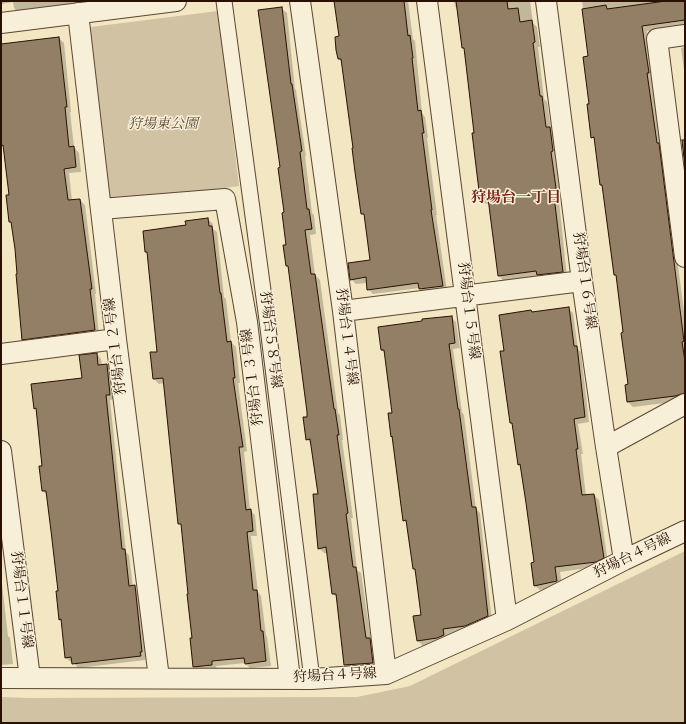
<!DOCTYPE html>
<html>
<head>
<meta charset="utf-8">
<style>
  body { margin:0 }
  #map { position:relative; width:686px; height:724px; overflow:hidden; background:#f2e6c3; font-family:"Sorts Mill Goudy",serif }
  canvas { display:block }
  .frame { position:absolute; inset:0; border:2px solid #291000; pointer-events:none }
</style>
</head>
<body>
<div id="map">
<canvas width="686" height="724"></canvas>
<div class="frame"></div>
</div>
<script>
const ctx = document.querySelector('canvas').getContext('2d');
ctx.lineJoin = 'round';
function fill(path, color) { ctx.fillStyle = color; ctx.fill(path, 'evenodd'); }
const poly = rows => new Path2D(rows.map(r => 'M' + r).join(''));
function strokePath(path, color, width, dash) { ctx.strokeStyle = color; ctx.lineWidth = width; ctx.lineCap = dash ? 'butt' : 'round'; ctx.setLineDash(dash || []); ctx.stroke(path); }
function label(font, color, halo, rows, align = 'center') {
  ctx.font = font + ' "Sorts Mill Goudy","Noto Serif JP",serif'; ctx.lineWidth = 3; ctx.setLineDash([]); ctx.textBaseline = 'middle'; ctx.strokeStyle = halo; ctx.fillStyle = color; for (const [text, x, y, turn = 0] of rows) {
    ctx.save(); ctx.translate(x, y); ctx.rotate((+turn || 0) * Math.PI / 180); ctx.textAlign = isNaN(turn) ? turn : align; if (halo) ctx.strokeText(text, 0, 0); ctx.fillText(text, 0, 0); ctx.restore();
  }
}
fill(poly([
  [218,11,239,186,104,204,83,28],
  [685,551,685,723,1,723,1,697,29,698,357,697,410,686]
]), '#d0c2a2');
fill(poly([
  [1,1,88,1,88,4,19,13,14,8,13,2,1,4],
  [335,1,408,1,413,39,415,41,422,113,425,117,428,138,427,138,437,215,436,215,447,291,425,294,419,288,373,294,368,289,367,283,356,284,351,279,371,260,365,216,362,213,343,63,339,59,340,37],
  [454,1,530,1,533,23,537,27,540,47,538,47,544,99,547,102,551,129,554,133,557,156,555,156,562,200,559,201,567,277,543,280,539,276,504,281,499,276,490,203,486,204,481,199,475,134,465,49,463,48,458,9,455,6],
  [582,1,685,1,685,29,681,26,647,31,685,319,685,399,681,401,633,407,628,402,626,386,629,385,625,333,617,277,615,274,604,187,601,185,596,141,592,137,590,105,589,57],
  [281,8,287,13,295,89,296,90,306,156,305,156,312,213,314,215,316,234,310,235,315,275,320,280,338,413,340,415,343,440,342,440,353,518,351,518,357,570,361,573,371,640,374,644,378,668,351,670,345,665,338,598,333,594,328,553,324,553,319,548,319,494,312,445,307,439,308,418,290,268,287,266,285,213,281,168],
  [59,38,64,43,71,112,70,112,74,147,79,153,81,172,69,173,72,201,80,200,85,205,96,294,95,294,99,335,28,344,23,339,18,275,13,225,10,222,10,196,4,148,2,145,1,135,1,45],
  [685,47,685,77,681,48],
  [208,219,213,224,213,229,217,232,224,297,226,299,231,342,236,347,240,383,238,383,247,451,244,452,250,510,255,515,257,536,251,536,258,592,261,596,266,635,267,637,271,666,250,668,245,663,216,666,217,670,199,672,194,667,189,594,182,526,179,523,164,383,159,384,154,379,158,352,149,254,146,252,187,226],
  [568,308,573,313,578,349,581,352,589,422,578,424,583,454,581,454,586,496,594,495,599,500,608,563,601,566,560,572,562,586,540,590,534,585,536,563,522,468,518,464,513,425,511,422,505,351,531,311,533,313],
  [451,317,456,322,460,348,453,349,462,412,464,415,476,509,480,513,492,621,470,631,448,634,449,640,443,643,423,646,418,641,422,615,416,571,414,569,408,525,404,520,393,414,385,353,381,350],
  [97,354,101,359,102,365,106,365,111,370,114,399,110,400,126,552,129,555,133,587,139,591,146,656,145,656,145,660,78,668,73,662,71,662,66,658,62,621,60,619,59,592,47,495,43,491,43,467,37,410,35,408,83,379],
  [1,575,8,636,10,638,13,664,1,665]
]), '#0003');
const building = poly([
  [334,1,404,1,408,36,410,35,413,58,412,58,418,111,421,110,424,133,422,133,432,210,431,210,443,286,419,289,418,283,367,290,366,277,350,280,348,263,370,260,364,214,361,214,355,172,352,148,353,148,341,59,338,59,336,50,335,37,339,36,334,1],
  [456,1,507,1,508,9,518,8,520,22,532,20,535,42,533,43,540,96,542,96,546,127,550,127,553,151,551,152,557,195,554,196,563,272,537,275,536,271,498,276,488,198,480,199,472,133,474,133,464,48,462,48,456,1],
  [666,1,685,1,685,20,642,26,649,73,647,73,657,143,659,143,684,341,682,342,685,361,685,393,675,396,627,402,625,385,628,384,621,333,623,332,616,275,614,275,602,185,600,185,594,137,591,138,587,104,589,104,583,57,588,56,582,9,606,5,607,9,666,1],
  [282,7,291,84,292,84,302,151,300,152,307,209,309,209,312,229,305,230,311,274,315,274,334,409,335,409,339,435,337,435,348,513,346,514,353,567,356,567,366,638,370,638,373,663,344,665,336,594,332,594,326,547,318,549,313,494,318,494,310,439,306,440,303,417,307,417,307,412,288,266,286,266,283,245,286,245,282,213,284,212,278,168,280,167,258,10,282,7],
  [59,37,67,107,65,107,69,147,74,146,76,167,64,169,68,200,80,199,92,289,90,289,95,330,22,340,16,274,17,274,15,249,11,222,9,222,6,195,9,195,3,145,1,146,1,44,59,37],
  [682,140,685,140,685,167,682,140],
  [208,218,209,226,212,226,220,293,221,293,227,342,231,341,235,378,233,378,243,447,239,447,246,510,251,509,253,531,247,532,253,590,257,590,261,631,263,631,266,661,245,664,244,658,212,661,212,665,193,667,190,638,192,638,187,594,188,594,181,524,178,524,163,378,153,379,150,352,157,352,147,252,145,252,143,231,186,225,185,221,208,218],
  [569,307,574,346,577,346,585,417,574,419,578,449,576,449,582,495,594,494,604,558,596,562,555,567,557,581,534,586,531,563,534,562,526,503,520,464,518,465,512,423,510,423,500,351,504,351,499,315,531,310,532,312,569,307],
  [452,316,455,343,449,344,458,409,459,409,472,507,476,507,488,616,465,626,443,629,444,635,437,638,417,641,413,616,421,615,415,569,413,569,406,520,403,521,392,436,391,437,388,413,392,413,384,350,381,350,378,327,422,321,422,319,452,316],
  [97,353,98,365,107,364,110,395,106,395,122,549,125,549,129,586,135,585,142,652,140,652,141,656,72,664,71,657,65,658,61,619,59,620,56,591,58,591,51,531,46,491,42,491,39,466,42,466,36,408,34,409,31,384,82,378,79,355,97,353]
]);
fill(building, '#927f65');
strokePath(building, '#291000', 1);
const pedestrian = poly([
  [224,1,267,320,312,679]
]);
const minor = poly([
  [300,1,343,311,386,674],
  [427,1,507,620],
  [546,1,582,281,606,447,624,560],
  [78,13,116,339,159,678],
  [1,23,176,1],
  [685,35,657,39,685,257],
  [101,209,225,199,247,322,290,679],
  [343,311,582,281],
  [1,354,116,339],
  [606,447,685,404],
  [1,451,30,678],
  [1,678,312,679,386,674,507,620,624,560,685,531]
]);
strokePath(pedestrian, '#5b4631', 17);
strokePath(minor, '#5b4631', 22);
strokePath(pedestrian, '#f7efd8', 15);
strokePath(minor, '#f7efd8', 20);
label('italic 14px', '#634e39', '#f7efd8', [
  ["狩場東公園",163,126]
]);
label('14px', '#291000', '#f7efd8', [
  ["狩場台１６号線",583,281,82],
  ["狩場台１５号線",467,311,83],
  ["狩場台１４号線",345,337,83],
  ["狩場台５８号線",269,340,83],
  ["狩場台１２号線",117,346,-97],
  ["狩場台１３号線",254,377,-97],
  ["狩場台４号線",633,557,-26],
  ["狩場台１１号線",20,600,83],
  ["狩場台４号線",335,677,-3]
]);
label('bold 15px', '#7a1f14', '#f7efd8', [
  ["狩場台一丁目",516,199]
]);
</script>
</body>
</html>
